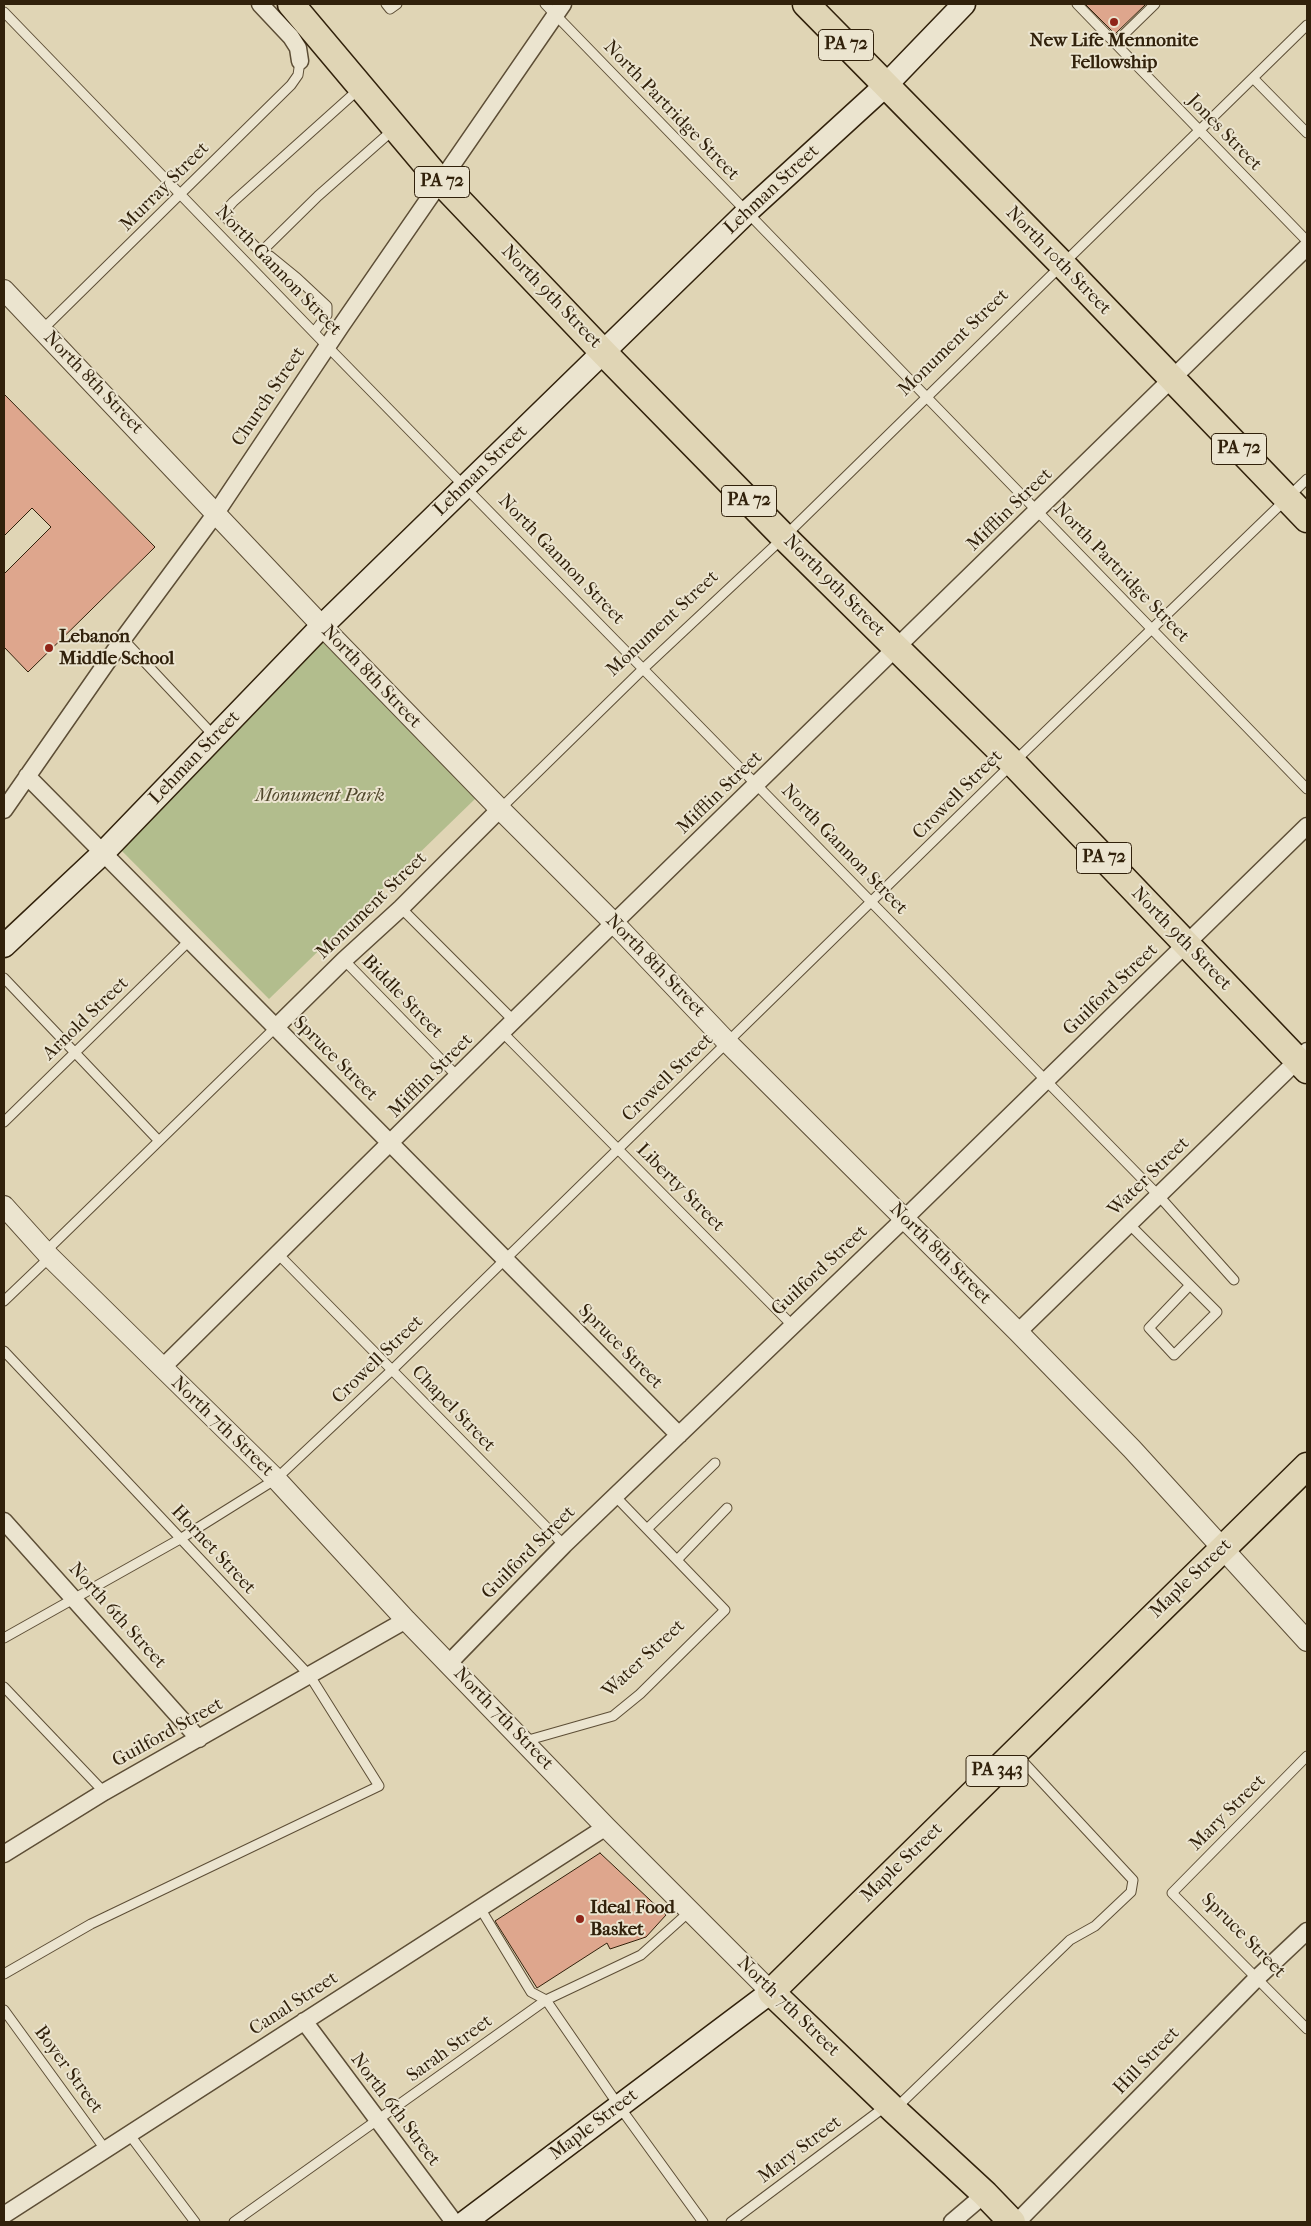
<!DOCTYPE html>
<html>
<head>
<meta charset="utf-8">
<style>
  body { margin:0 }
  #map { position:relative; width:1311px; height:2226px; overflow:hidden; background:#e0d5b5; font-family:"IM FELL French Canon",serif }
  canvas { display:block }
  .frame { position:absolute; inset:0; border:5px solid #31210b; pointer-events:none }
</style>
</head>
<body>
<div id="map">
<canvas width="1311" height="2226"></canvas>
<div class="frame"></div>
</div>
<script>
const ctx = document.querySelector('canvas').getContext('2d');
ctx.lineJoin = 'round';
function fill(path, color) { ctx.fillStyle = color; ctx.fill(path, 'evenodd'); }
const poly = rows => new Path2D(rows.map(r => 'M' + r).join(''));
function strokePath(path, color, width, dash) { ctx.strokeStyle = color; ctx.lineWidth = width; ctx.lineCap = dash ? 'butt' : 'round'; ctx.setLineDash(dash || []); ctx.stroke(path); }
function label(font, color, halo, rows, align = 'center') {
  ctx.font = font + ' "IM FELL French Canon",serif'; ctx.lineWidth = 4; ctx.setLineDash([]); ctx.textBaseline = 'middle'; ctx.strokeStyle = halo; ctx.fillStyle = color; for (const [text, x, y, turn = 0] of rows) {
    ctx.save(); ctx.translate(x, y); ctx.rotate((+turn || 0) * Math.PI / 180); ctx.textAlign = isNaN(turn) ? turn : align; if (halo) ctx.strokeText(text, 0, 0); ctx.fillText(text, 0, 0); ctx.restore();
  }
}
fill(poly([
  [322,637,477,797,269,999,115,844]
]), '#b2bd8d');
const building = poly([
  [1085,4,1146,4,1115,34,1085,4],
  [4,394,155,547,28,672,4,647,4,574,51,527,32,508,4,536,4,394],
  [600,1853,666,1915,646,1937,610,1949,607,1943,537,1988,495,1921,600,1853]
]);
fill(building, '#dea68d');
strokePath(building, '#31210b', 1);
const service = poly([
  [386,4,390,9,397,4],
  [545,4,1307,789],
  [1077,4,1307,241],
  [4,12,327,346,1159,1196,1234,1280],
  [1115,43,1155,4],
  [1253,78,1307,133],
  [261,252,318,196,394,129],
  [42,330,291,85,298,75,300,61],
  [314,332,327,315,327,306,297,278,270,256,261,252,225,217,226,210,233,202,359,89],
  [123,639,215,737],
  [500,809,644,668,784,537,1307,25],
  [401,908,514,1021],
  [344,960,459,1078],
  [4,978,159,1141],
  [502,1032,792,1325],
  [4,1122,190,940],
  [1129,1224,1217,1312,1174,1355,1149,1328,1190,1285],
  [45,1252,276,1027],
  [277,1253,564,1545],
  [4,1301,50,1257],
  [4,1351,310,1676,379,1786,91,1924,4,1974],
  [647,1529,715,1463],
  [677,1560,727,1508],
  [4,1638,180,1539,276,1479,392,1370,1013,763,1307,479],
  [4,1687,104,1792],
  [525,1741,613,1716,640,1694,725,1610,615,1496],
  [1307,1756,1172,1893,1307,2029],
  [480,1908,531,1992,546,2000,619,2106,703,2222],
  [4,2010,105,2149],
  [896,2108,1070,1940,1095,1926,1131,1892,1133,1880,1016,1754],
  [129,2134,195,2222],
  [234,2222,546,2000,641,1955,689,1912],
  [731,2222,886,2106]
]);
const minor = poly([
  [260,4,291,37,298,48,300,61],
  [27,776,679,1435],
  [4,810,123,639,216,513,341,326,563,4],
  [276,1027,344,960,401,908,500,809],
  [1018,1332,1307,1051],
  [162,1368,502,1032,1307,247],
  [4,1521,199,1739],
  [449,1663,564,1545,904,1219,1307,826],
  [4,1854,104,1792,406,1620],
  [304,2021,454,2222],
  [4,2215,606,1827],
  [952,2222,985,2194],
  [1017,2222,1256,1979,1307,1931]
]);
const tertiary = poly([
  [4,290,322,626,500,809,615,924,728,1043,1018,1332,1132,1449,1307,1641],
  [4,1206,50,1257,276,1479,406,1620,606,1827,771,1992]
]);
const secondary = poly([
  [4,946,103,853,322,626,747,212,886,85,964,4],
  [465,2222,771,1992]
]);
const primary = poly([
  [291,4,440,181,603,352,784,537,1013,763,1307,1070],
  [806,4,1062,264,1307,519],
  [1012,2222,985,2194,894,2110,771,1992,1307,1466]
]);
strokePath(service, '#5d4e36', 11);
strokePath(minor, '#5d4e36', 19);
strokePath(tertiary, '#5d4e36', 22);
strokePath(secondary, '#31210b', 25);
strokePath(primary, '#31210b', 29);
strokePath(service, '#ebe4cf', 9);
strokePath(minor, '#ebe4cf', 16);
strokePath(tertiary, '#ebe4cf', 20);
strokePath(secondary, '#ebe4cf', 22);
strokePath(primary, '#e0d5b5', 26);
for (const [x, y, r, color] of [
  [1114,22,5,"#8f2418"],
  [49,648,5,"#8f2418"],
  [580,1919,5,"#8f2418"]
]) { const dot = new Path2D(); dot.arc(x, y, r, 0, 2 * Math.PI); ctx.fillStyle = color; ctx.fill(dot); strokePath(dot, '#ebe4cf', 2); }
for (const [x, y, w] of [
  [846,45,55],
  [442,182,55],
  [1239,449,55],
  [749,501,55],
  [1104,858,55],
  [997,1771,62]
]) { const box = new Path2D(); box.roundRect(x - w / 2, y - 15.5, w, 31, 4); ctx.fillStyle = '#ebe4cf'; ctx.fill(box); strokePath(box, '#31210b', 1); }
label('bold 18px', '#31210b', null, [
  ["PA 72",846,45],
  ["PA 72",442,182],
  ["PA 72",1239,449],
  ["PA 72",749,501],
  ["PA 72",1104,858],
  ["PA 343",997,1771]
]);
label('bold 19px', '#31210b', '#ebe4cf', [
  ["New Life Mennonite",1114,41,"center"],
  ["Fellowship",1114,63,"center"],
  ["Lebanon",59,637],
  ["Middle School",59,659],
  ["Ideal Food",590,1908],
  ["Basket",590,1930]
], 'left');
label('19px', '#31210b', '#ebe4cf', [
  ["North Partridge Street",671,111,46],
  ["Jones Street",1224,133,46],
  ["Murray Street",165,187,-45],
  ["Lehman Street",772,190,-43],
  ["North 10th Street",1058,261,46],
  ["North Gannon Street",278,271,46],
  ["North 9th Street",551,297,46],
  ["Monument Street",954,343,-44],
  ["North 8th Street",93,383,46],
  ["Church Street",269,397,-56],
  ["Lehman Street",481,471,-44],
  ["Mifflin Street",1010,510,-44],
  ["North Gannon Street",561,560,46],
  ["North Partridge Street",1121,573,46],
  ["North 9th Street",834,586,45],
  ["Monument Street",663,624,-43],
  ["North 8th Street",371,677,46],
  ["Lehman Street",195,758,-46],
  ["Mifflin Street",720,793,-44],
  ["Crowell Street",958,795,-45],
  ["North Gannon Street",844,850,46],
  ["Monument Street",372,906,-44],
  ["North 9th Street",1181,939,46],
  ["North 8th Street",655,966,46],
  ["Guilford Street",1111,990,-44],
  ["Biddle Street",402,997,46],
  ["Arnold Street",86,1019,-44],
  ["Spruce Street",335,1059,45],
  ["Mifflin Street",431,1076,-45],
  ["Crowell Street",668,1078,-44],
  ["Water Street",1149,1177,-44],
  ["Liberty Street",680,1188,45],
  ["North 8th Street",940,1254,45],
  ["Guilford Street",820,1271,-43],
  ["Spruce Street",620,1347,45],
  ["Crowell Street",378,1360,-44],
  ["Chapel Street",453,1409,46],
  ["North 7th Street",222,1427,44],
  ["Hornet Street",213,1550,47],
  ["Guilford Street",529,1553,-45],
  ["Maple Street",1191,1579,-44],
  ["North 6th Street",117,1616,48],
  ["Water Street",644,1659,-43],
  ["North 7th Street",503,1719,46],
  ["Guilford Street",168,1733,-29],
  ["Mary Street",1228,1813,-45],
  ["Maple Street",902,1863,-44],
  ["Spruce Street",1243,1936,45],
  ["Canal Street",294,2004,-33],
  ["North 7th Street",788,2007,44],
  ["Sarah Street",450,2049,-36],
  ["Hill Street",1147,2061,-46],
  ["Boyer Street",68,2070,54],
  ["North 6th Street",395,2110,53],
  ["Maple Street",594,2125,-37],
  ["Mary Street",800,2150,-37]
]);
label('italic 19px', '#51482c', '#ebe4cf', [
  ["Monument Park",320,796]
]);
</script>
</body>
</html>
